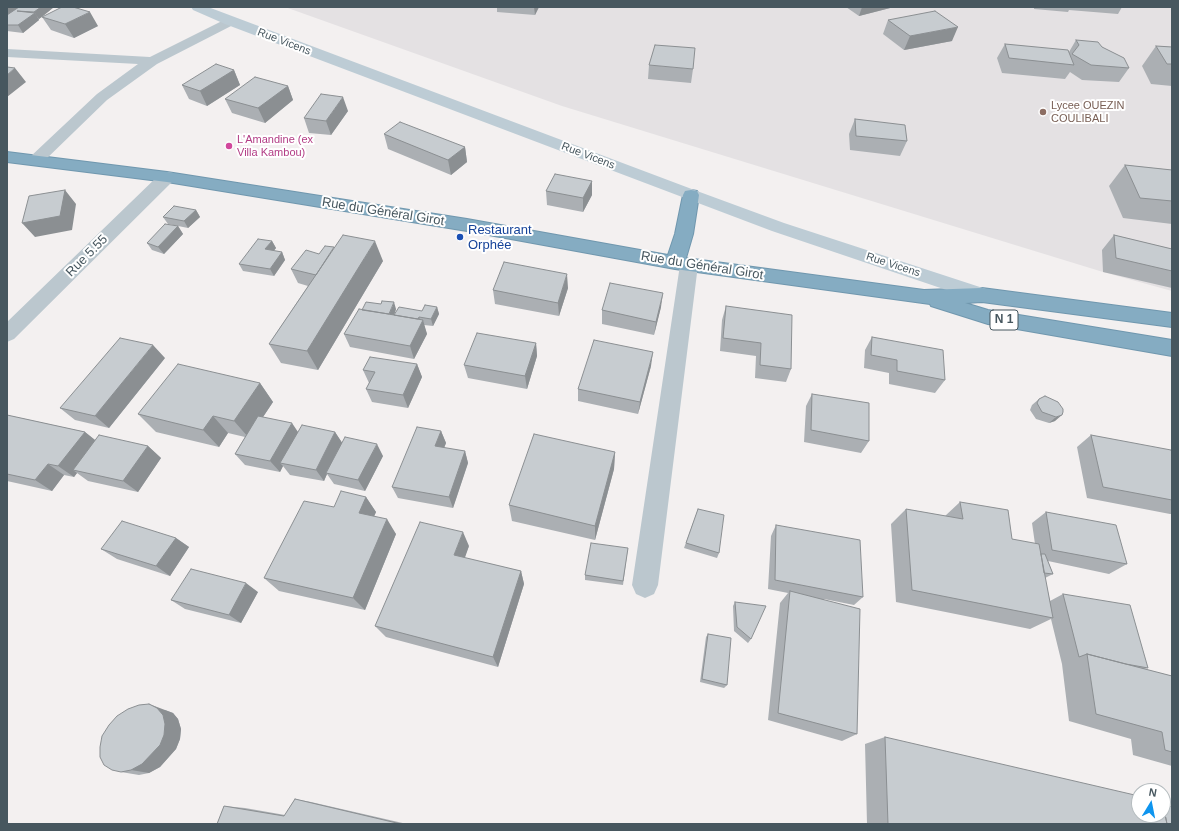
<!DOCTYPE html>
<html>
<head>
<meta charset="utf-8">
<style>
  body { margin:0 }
  #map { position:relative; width:1179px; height:831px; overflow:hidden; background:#f3f0f0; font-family:Arial,sans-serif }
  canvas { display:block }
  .frame { position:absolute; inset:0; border:8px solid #47575f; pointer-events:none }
  .north { position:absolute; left:1131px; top:783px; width:40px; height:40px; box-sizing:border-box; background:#fff; border:1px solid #b5bcbf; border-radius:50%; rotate:10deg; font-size:11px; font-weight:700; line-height:16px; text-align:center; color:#47575f }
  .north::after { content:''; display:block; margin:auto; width:14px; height:18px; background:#0e95ef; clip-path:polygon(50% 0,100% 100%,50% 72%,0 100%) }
</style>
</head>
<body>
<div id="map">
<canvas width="1179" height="831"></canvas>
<div class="frame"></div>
<div class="north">N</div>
</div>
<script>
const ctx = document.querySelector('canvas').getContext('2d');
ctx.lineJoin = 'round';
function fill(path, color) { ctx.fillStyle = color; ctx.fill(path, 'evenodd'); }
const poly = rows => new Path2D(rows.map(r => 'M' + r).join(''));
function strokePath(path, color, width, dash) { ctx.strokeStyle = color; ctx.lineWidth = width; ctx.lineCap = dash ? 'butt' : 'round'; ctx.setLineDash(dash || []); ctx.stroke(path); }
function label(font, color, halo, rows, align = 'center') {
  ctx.font = font + ' Arial,sans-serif'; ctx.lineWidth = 4; ctx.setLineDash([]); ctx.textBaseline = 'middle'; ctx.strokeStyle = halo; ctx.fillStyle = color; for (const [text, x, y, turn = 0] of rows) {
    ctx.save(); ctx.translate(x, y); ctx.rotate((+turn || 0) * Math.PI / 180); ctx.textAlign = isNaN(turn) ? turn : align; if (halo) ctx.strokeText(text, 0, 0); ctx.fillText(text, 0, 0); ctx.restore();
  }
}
fill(poly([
  [285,7,1172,7,1172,291,1103,272,562,106]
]), '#e4e1e3');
const highway = poly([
  [7,152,167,172,467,219,668,255,675,234,683,195,685,191,691,190,697,191,699,195,693,234,686,258,924,290,982,288,1172,313,1172,327,982,302,965,303,988,310,1172,340,1172,356,988,324,931,306,930,304,675,269,467,231,167,182,7,162,7,152]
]);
strokePath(highway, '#7097ae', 2);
fill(poly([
  [230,17,235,18,236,21,235,24,157,64,107,100,42,163,36,165,30,163,28,160,30,157,97,94,138,64,7,57,7,49,150,57,230,17],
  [167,172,173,173,175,177,173,181,14,339,7,342,7,322,161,173,167,172],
  [689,259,696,260,698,265,658,585,654,594,645,598,636,594,632,585,680,265,682,260,689,259]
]), '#bbc7ce');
fill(poly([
  [191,7,208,7,697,191,784,223,989,290,992,295,989,300,982,302,772,231,225,24,193,10,191,7]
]), '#bdccd5');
fill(highway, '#85acc2');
fill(poly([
  [7,7,54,7,42,17,98,26,74,38,51,30,42,17,39,19,39,20,23,33,7,31],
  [497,7,539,7,535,15,497,12],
  [846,7,894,7,859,16],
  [1034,7,1122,7,1118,14,1069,10,1068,12,1034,9],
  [888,20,952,41,904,50,883,34],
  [1076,40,1102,47,1129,68,1119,82,1082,80,1070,72,1065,79,1002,73,997,58,1005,44,1069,52],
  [1156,46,1172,47,1172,86,1151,84,1142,66],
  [649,65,693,69,691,83,648,79],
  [234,70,240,85,207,106,189,99,182,85],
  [288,86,293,100,265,123,232,113,225,99],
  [348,111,331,135,309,133,304,118],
  [855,119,907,141,900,156,850,150,849,134],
  [384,134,465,147,467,162,451,175,388,149],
  [1125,165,1172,170,1172,224,1123,218,1109,186],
  [592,181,592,195,583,212,547,205,546,191],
  [196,210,200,217,188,228,168,224,163,217],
  [178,226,183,234,164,254,152,250,147,243],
  [1114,235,1172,249,1172,288,1103,272,1102,250],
  [272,241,276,248,274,251,282,252,285,260,274,276,243,271,239,264],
  [319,254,383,261,318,370,281,363,269,344,308,286,298,283,291,269],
  [568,288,559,316,495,304,493,290],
  [726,306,791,369,786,382,755,378,756,356,720,351,722,320],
  [437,307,439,314,433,326,424,325,427,334,414,359,350,347,344,334,362,310,396,309,394,315,422,311],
  [661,307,654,335,602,324,602,310],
  [872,337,945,380,935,393,889,384,889,373,864,368,865,350],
  [536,343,537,356,527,389,468,378,464,365],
  [165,358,109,428,75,420,60,408],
  [417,364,422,377,408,408,372,402,366,389,369,383,363,370],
  [651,366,638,414,578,401,578,389],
  [260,383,273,402,263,417,298,432,335,432,342,443,383,456,365,491,334,484,327,474,324,481,290,475,283,466,280,472,245,465,235,454,245,437,228,433,219,447,156,432,138,414],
  [812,394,869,441,861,453,804,442,806,406],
  [1039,399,1058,402,1055,421,1049,423,1036,419,1030,410,1032,405],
  [7,415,85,432,95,440,148,446,161,458,138,492,88,481,77,473,74,477,64,475,52,491,7,481],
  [441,431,446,443,444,448,465,451,468,463,453,508,398,498,392,487],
  [1091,435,1172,452,1172,518,1171,514,1170,514,1087,498,1077,447],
  [615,452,614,469,595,540,512,521,509,505],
  [366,497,376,512,374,516,396,534,365,610,279,591,264,578,334,507],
  [960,502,1012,539,1035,544,1032,523,1046,512,1127,564,1109,574,1048,561,1053,574,1045,578,1050,601,1063,594,1148,668,1144,669,1172,676,1172,766,1133,755,1131,739,1069,721,1062,664,1051,619,1030,629,896,602,891,524,906,509,945,516],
  [698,509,719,553,717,558,684,548],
  [776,525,863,597,854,605,824,599,857,734,842,741,768,720,780,603,788,593,768,589,771,536],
  [176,538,189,547,170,576,117,559,101,549],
  [469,546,464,558,521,571,524,584,498,667,386,637,375,626],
  [628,548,623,585,585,580,585,575],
  [258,592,241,623,185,609,171,600],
  [735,602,751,639,748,643,734,631,733,606],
  [708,634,727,685,724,688,700,682,706,637],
  [165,710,173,713,178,719,181,729,180,739,176,749,160,767,149,773,139,775,121,772],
  [885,737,1172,824,867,824,865,744],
  [295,799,311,802,407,824,217,824,224,806,245,808,285,815]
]), '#abafb3');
fill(poly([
  [8,7,24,7,7,22,7,8],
  [41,7,54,7,39,19,34,12],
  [534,7,539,7,535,15],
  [862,7,894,7,859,16],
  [90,12,98,26,74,38,65,24],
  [35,13,39,20,23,33,18,25],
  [958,27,952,41,904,50,910,36],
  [15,68,26,82,7,97,7,75],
  [234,70,240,85,207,106,200,91],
  [288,86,293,100,265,123,258,108],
  [343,97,348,111,331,135,326,121],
  [465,147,467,162,451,175,448,160],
  [592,181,592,195,583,212,583,198],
  [65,190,76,204,72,230,35,237,22,223],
  [196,210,200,217,188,228,184,221],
  [178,226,183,234,164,254,158,247],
  [272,241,276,248,269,256,265,249],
  [375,241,383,261,318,370,307,351],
  [282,252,285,260,274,276,270,269],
  [567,274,568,288,559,316,558,303],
  [663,293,661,307,654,335,656,322],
  [394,302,396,309,391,325,388,318],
  [437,307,439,314,433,326,431,319],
  [419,317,421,324,423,320,427,334,414,359,410,346,416,323],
  [536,343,537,356,527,389,525,376],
  [153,345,165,358,109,428,95,416],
  [653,352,651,366,638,414,640,402],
  [417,364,422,377,408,408,403,395],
  [260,383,273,402,249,438,234,421],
  [1062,415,1055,421,1049,423,1056,417],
  [213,416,228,433,219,447,203,430],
  [292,423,300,435,280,463,283,466,280,472,270,461],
  [441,431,446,443,440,458,435,446],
  [85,432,100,444,73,470,77,473,74,477,58,466],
  [335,432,343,444,326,473,327,474,324,481,316,470],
  [377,444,383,456,365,491,358,480],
  [148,446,161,458,138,492,123,481],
  [465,451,468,463,453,508,449,497],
  [615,452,614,469,595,540,595,526],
  [48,464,64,475,52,491,35,480],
  [366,497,376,512,369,528,359,513],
  [387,519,396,534,365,610,353,598],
  [463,532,469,546,461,569,454,555],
  [176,538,189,547,170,576,156,566],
  [521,571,524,584,498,667,493,657],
  [246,583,258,592,241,623,229,615],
  [149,704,173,713,178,719,181,729,180,739,176,749,160,767,149,773,131,770]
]), '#8b8f92');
const building = poly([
  [19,7,41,7,34,12,17,11,35,13,18,25,7,25,7,15,19,7],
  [62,7,73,7,90,12,65,24,42,17,62,7],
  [935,11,958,27,910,36,888,20,935,11],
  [1076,40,1098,42,1102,47,1124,58,1129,68,1091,65,1072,54,1079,45,1076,40],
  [1005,44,1068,50,1074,65,1009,58,1005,44],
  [655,45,695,48,693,69,649,65,655,45],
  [1156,46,1172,47,1172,64,1167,64,1156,46],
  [216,64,234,70,200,91,182,85,216,64],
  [7,67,15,68,7,75,7,67],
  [255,77,288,86,258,108,225,99,255,77],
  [321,94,343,97,326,121,304,118,321,94],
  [855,119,905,125,907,141,856,136,855,119],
  [400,122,465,147,448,160,384,134,400,122],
  [1125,165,1172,170,1172,201,1140,198,1125,165],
  [555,174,592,181,583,198,546,191,555,174],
  [65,190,60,216,22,223,29,196,65,190],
  [174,206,196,210,184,221,163,217,174,206],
  [165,224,178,226,158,247,147,243,165,224],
  [343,235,375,241,307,351,269,344,343,235],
  [1114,235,1172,249,1172,271,1116,258,1114,235],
  [258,239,272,241,265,249,282,252,270,269,239,264,258,239],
  [325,246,334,247,316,275,291,269,306,250,319,254,325,246],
  [504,262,567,274,558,303,493,290,504,262],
  [610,283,663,293,656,322,602,310,610,283],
  [382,301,394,302,389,314,362,310,366,302,381,304,382,301],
  [425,305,437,307,431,319,419,317,418,319,394,315,399,307,422,311,425,305],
  [726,306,792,315,791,369,760,365,761,343,723,338,726,306],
  [359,309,423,320,410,346,344,334,359,309],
  [477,333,536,343,525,376,464,365,477,333],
  [872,337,943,350,945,380,897,371,897,360,871,355,872,337],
  [120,338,153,345,95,416,60,408,120,338],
  [594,340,653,352,640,402,578,389,594,340],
  [370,357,417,364,403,395,366,389,375,372,363,370,370,357],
  [178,364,260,383,234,421,213,416,203,430,138,414,178,364],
  [812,394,869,403,869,441,811,430,812,394],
  [1045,396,1058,402,1063,409,1063,412,1062,415,1056,417,1042,412,1037,403,1039,399,1045,396],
  [7,415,85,432,58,466,48,464,35,480,7,474,7,415],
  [258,416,292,423,270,461,235,454,258,416],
  [302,425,335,432,316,470,280,463,302,425],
  [417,427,441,431,435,446,465,451,449,497,392,487,417,427],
  [534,434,615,452,595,526,509,505,534,434],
  [99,435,148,446,123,481,73,470,99,435],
  [1091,435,1171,450,1172,452,1172,500,1103,487,1091,435],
  [345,437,377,444,358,480,326,473,345,437],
  [341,491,366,497,359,513,387,519,353,598,264,578,304,501,334,507,341,491],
  [960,502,1008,510,1012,539,1039,544,1053,618,912,590,906,509,963,519,960,502],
  [698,509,724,515,719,553,686,543,698,509],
  [1046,512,1116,525,1127,564,1052,550,1046,512],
  [122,521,176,538,156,566,101,549,122,521],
  [420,522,463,532,454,555,521,571,493,657,375,626,420,522],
  [776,525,860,540,863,597,775,580,776,525],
  [591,543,628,548,623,581,585,575,591,543],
  [1041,554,1045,554,1053,574,1044,573,1041,554],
  [191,569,246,583,229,615,171,600,191,569],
  [790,591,860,609,857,734,778,713,790,591],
  [1063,594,1130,605,1148,668,1126,664,1087,654,1079,657,1063,594],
  [735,602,766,606,751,639,737,627,735,602],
  [708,634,731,638,727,685,702,679,708,634],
  [1087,654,1172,676,1172,752,1165,750,1162,732,1096,714,1087,654],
  [149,704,157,708,163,715,165,724,164,735,160,745,142,764,131,770,121,772,112,770,104,765,100,757,100,747,102,736,109,725,117,716,128,709,139,705,149,704],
  [885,737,1139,796,1139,815,1163,815,1163,805,1167,824,888,824,885,737],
  [295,799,401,824,217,824,224,806,284,816,295,799],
  [1163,804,1172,807,1172,824,1167,824,1163,804]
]);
fill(building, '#c7ccd0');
strokePath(building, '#8b8f92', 1);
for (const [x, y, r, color] of [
  [1043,112,4,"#8d6e63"],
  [229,146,4,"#d1479c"],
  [460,237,4,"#1a4fb4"]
]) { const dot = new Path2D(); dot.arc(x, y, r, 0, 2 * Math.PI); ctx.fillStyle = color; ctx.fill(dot); strokePath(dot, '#fff', 1.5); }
label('11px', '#47575f', '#fff', [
  ["Rue Vicens",284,42,21],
  ["Rue Vicens",588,156,21],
  ["Rue Vicens",893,265,18]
]);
label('11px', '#785e54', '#fff', [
  ["Lycee OUEZIN",1051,106],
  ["COULIBALI",1051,119]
], 'left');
label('11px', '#b23c85', '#fff', [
  ["L'Amandine (ex",237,140],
  ["Villa Kambou)",237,153]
], 'left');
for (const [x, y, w] of [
  [1004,320,28]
]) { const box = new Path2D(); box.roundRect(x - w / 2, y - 10, w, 20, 3); ctx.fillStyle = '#fff'; ctx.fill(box); strokePath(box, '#47575f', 1); }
label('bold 12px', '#47575f', null, [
  ["N 1",1004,320]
]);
label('13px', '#47575f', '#fff', [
  ["Rue du Général Girot",383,212,9],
  ["Rue 5.55",87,256,-45],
  ["Rue du Général Girot",702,266,9]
]);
label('13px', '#164399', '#fff', [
  ["Restaurant",468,230],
  ["Orphée",468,245]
], 'left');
</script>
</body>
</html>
